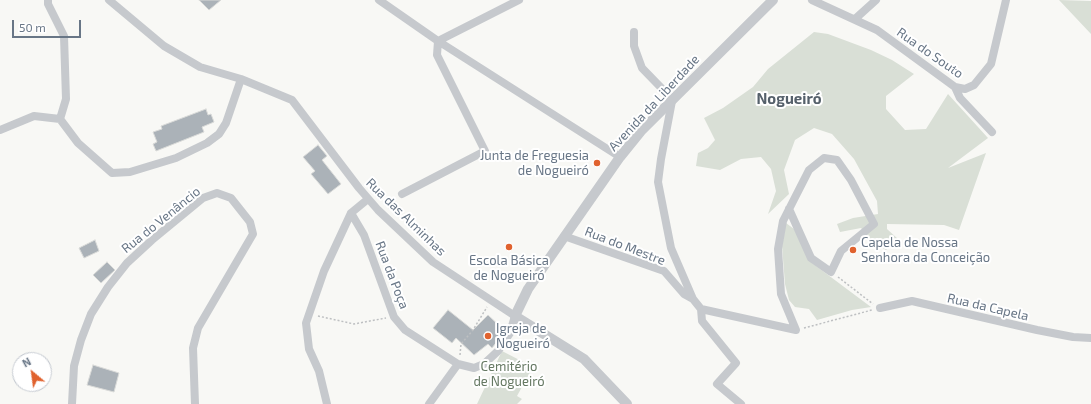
<!DOCTYPE html>
<html>
<head>
<meta charset="utf-8">
<style>
  body { margin:0 }
  #map { position:relative; width:1091px; height:404px; overflow:hidden; background:#f8f8f5; font-family:"Exo 2",sans-serif }
  canvas { display:block }
  .north { position:absolute; left:12px; top:352px; width:40px; height:40px; box-sizing:border-box; background:#fff; border:1px solid #c3c8cf; border-radius:50%; rotate:331deg; font-size:11px; font-weight:700; line-height:16px; text-align:center; color:#687686 }
  .north::after { content:''; display:block; margin:auto; width:14px; height:18px; background:#e0622e; clip-path:polygon(50% 0,100% 100%,50% 72%,0 100%) }
  .scale { position:absolute; left:12px; top:20px; width:69px; height:18px; box-sizing:border-box; border:2px solid #687686; border-top:0; padding-left:5px; font-size:12px; line-height:14px; white-space:nowrap; color:#687686; -webkit-text-stroke:3px #fff; paint-order:stroke }
</style>
</head>
<body>
<div id="map">
<canvas width="1091" height="404"></canvas>
<div class="north">N</div>
<div class="scale">50 m</div>
</div>
<script>
const ctx = document.querySelector('canvas').getContext('2d');
ctx.lineJoin = 'round';
function fill(path, color) { ctx.fillStyle = color; ctx.fill(path, 'evenodd'); }
const poly = rows => new Path2D(rows.map(r => 'M' + r).join(''));
function strokePath(path, color, width, dash) { ctx.strokeStyle = color; ctx.lineWidth = width; ctx.lineCap = dash ? 'butt' : 'round'; ctx.setLineDash(dash || []); ctx.stroke(path); }
function label(font, color, halo, rows, align = 'center') {
  ctx.font = font + ' "Exo 2",sans-serif'; ctx.lineWidth = 4; ctx.setLineDash([]); ctx.textBaseline = 'middle'; ctx.strokeStyle = halo; ctx.fillStyle = color; for (const [text, x, y, turn = 0] of rows) {
    ctx.save(); ctx.translate(x, y); ctx.rotate((+turn || 0) * Math.PI / 180); ctx.textAlign = isNaN(turn) ? turn : align; if (halo) ctx.strokeText(text, 0, 0); ctx.fillText(text, 0, 0); ctx.restore();
  }
}
fill(poly([
  [1059,0,1091,1,1091,34],
  [814,32,828,34,871,50,892,60,914,74,886,96,886,109,905,130,926,129,948,94,988,138,948,168,986,153,959,230,944,225,887,224,887,229,898,239,886,250,874,243,861,228,840,232,837,224,853,218,878,214,877,201,854,159,832,134,814,128,795,140,784,170,789,194,768,214,776,191,771,169,761,157,741,159,720,170,696,166,698,153,708,148,715,140,704,118,723,108,753,87,768,69],
  [786,223,794,229,812,263,871,307,852,310,817,320,809,309,795,307,789,300,785,284,782,246],
  [502,351,533,367,517,396,522,399,517,404,477,404]
]), '#d9dfd6');
const building = poly([
  [199,0,221,0,209,10,199,0],
  [206,109,208,115,211,114,214,122,202,127,204,132,156,151,153,144,157,142,153,132,162,129,161,126,206,109],
  [318,145,327,156,322,160,341,184,328,194,311,174,315,171,303,157,318,145],
  [95,240,99,251,84,258,79,248,95,240],
  [107,262,115,270,101,283,93,275,107,262],
  [448,310,473,330,488,315,505,331,492,348,488,344,474,355,456,338,452,343,433,328,448,310],
  [93,365,119,373,114,392,87,385,93,365]
]);
fill(building, '#abb2b8');
strokePath(building, '#d9dad8', 1);
strokePath(poly([
  [389,209,397,200],
  [838,277,873,304],
  [318,316,354,324,386,318],
  [804,328,872,310],
  [460,355,461,344,473,330,487,307]
]), '#bec0c2', 1.5, [2, 2]);
strokePath(poly([
  [48,0,48,4,64,36,66,99,60,119],
  [109,0,164,46,200,67,241,79,292,100,359,188,378,210,433,262,515,316,510,333,498,351,484,364,474,368,458,364,429,404],
  [379,0,438,41,620,157],
  [812,0,877,30,955,87,965,89,974,85,991,64,1006,0],
  [855,19,876,0],
  [634,32,634,46,642,68,673,100],
  [438,41,519,0],
  [955,87,960,98,992,132],
  [672,101,661,159,658,182,671,248,693,299,701,309,796,330,781,294,778,249,783,221,809,170,824,158,837,160,851,180,874,224,841,251,831,272,811,258,789,209],
  [60,119,78,143,112,173,130,172,176,158,207,143,219,134,226,123,241,79],
  [0,130,34,116,60,119],
  [402,194,485,151,437,55,438,41],
  [351,213,364,235,394,317,405,330,458,364],
  [564,236,664,271,684,294,693,299],
  [880,308,912,301,1037,330,1073,337,1091,338],
  [701,309,702,321,736,363,717,384,741,404],
  [72,404,74,366,81,340,91,314,108,287,127,263,152,240,203,198,217,193,231,198,250,222,253,234,198,328,193,348,195,404],
  [327,404,319,371,309,349,306,323,324,271,351,213,368,199]
]), '#c6c9cd', 8);
strokePath(poly([
  [627,404,584,359,515,316,528,289,620,157,641,131,773,0]
]), '#c6c9cd', 10);
for (const [x, y, r, color] of [
  [597,163,4,"#e0622e"],
  [509,247,4,"#e0622e"],
  [853,250,4,"#e0622e"],
  [488,336,4,"#e0622e"]
]) { const dot = new Path2D(); dot.arc(x, y, r, 0, 2 * Math.PI); ctx.fillStyle = color; ctx.fill(dot); strokePath(dot, '#fff', 1.5); }
label('13px', '#687686', '#fff', [
  ["Rua do Souto",930,53,35],
  ["Avenida da Liberdade",654,103,-47],
  ["Rua das Alminhas",406,217,44],
  ["Rua do Venâncio",161,220,-39],
  ["Rua do Mestre",625,246,21],
  ["Rua da Poça",392,275,69],
  ["Rua da Capela",988,307,13]
]);
label('13px', '#687686', '#fff', [
  ["Junta de Freguesia",589,156,"right"],
  ["de Nogueiró",589,171,"right"],
  ["Capela de Nossa",861,243],
  ["Senhora da Conceição",861,258],
  ["Escola Básica",509,261,"center"],
  ["de Nogueiró",509,276,"center"],
  ["Igreja de",496,329],
  ["Nogueiró",496,344]
], 'left');
label('13px', '#657862', '#fff', [
  ["Cemitério",509,367],
  ["de Nogueiró",509,382]
]);
label('bold 15px', '#55606b', '#fff', [
  ["Nogueiró",789,99]
]);
</script>
</body>
</html>
